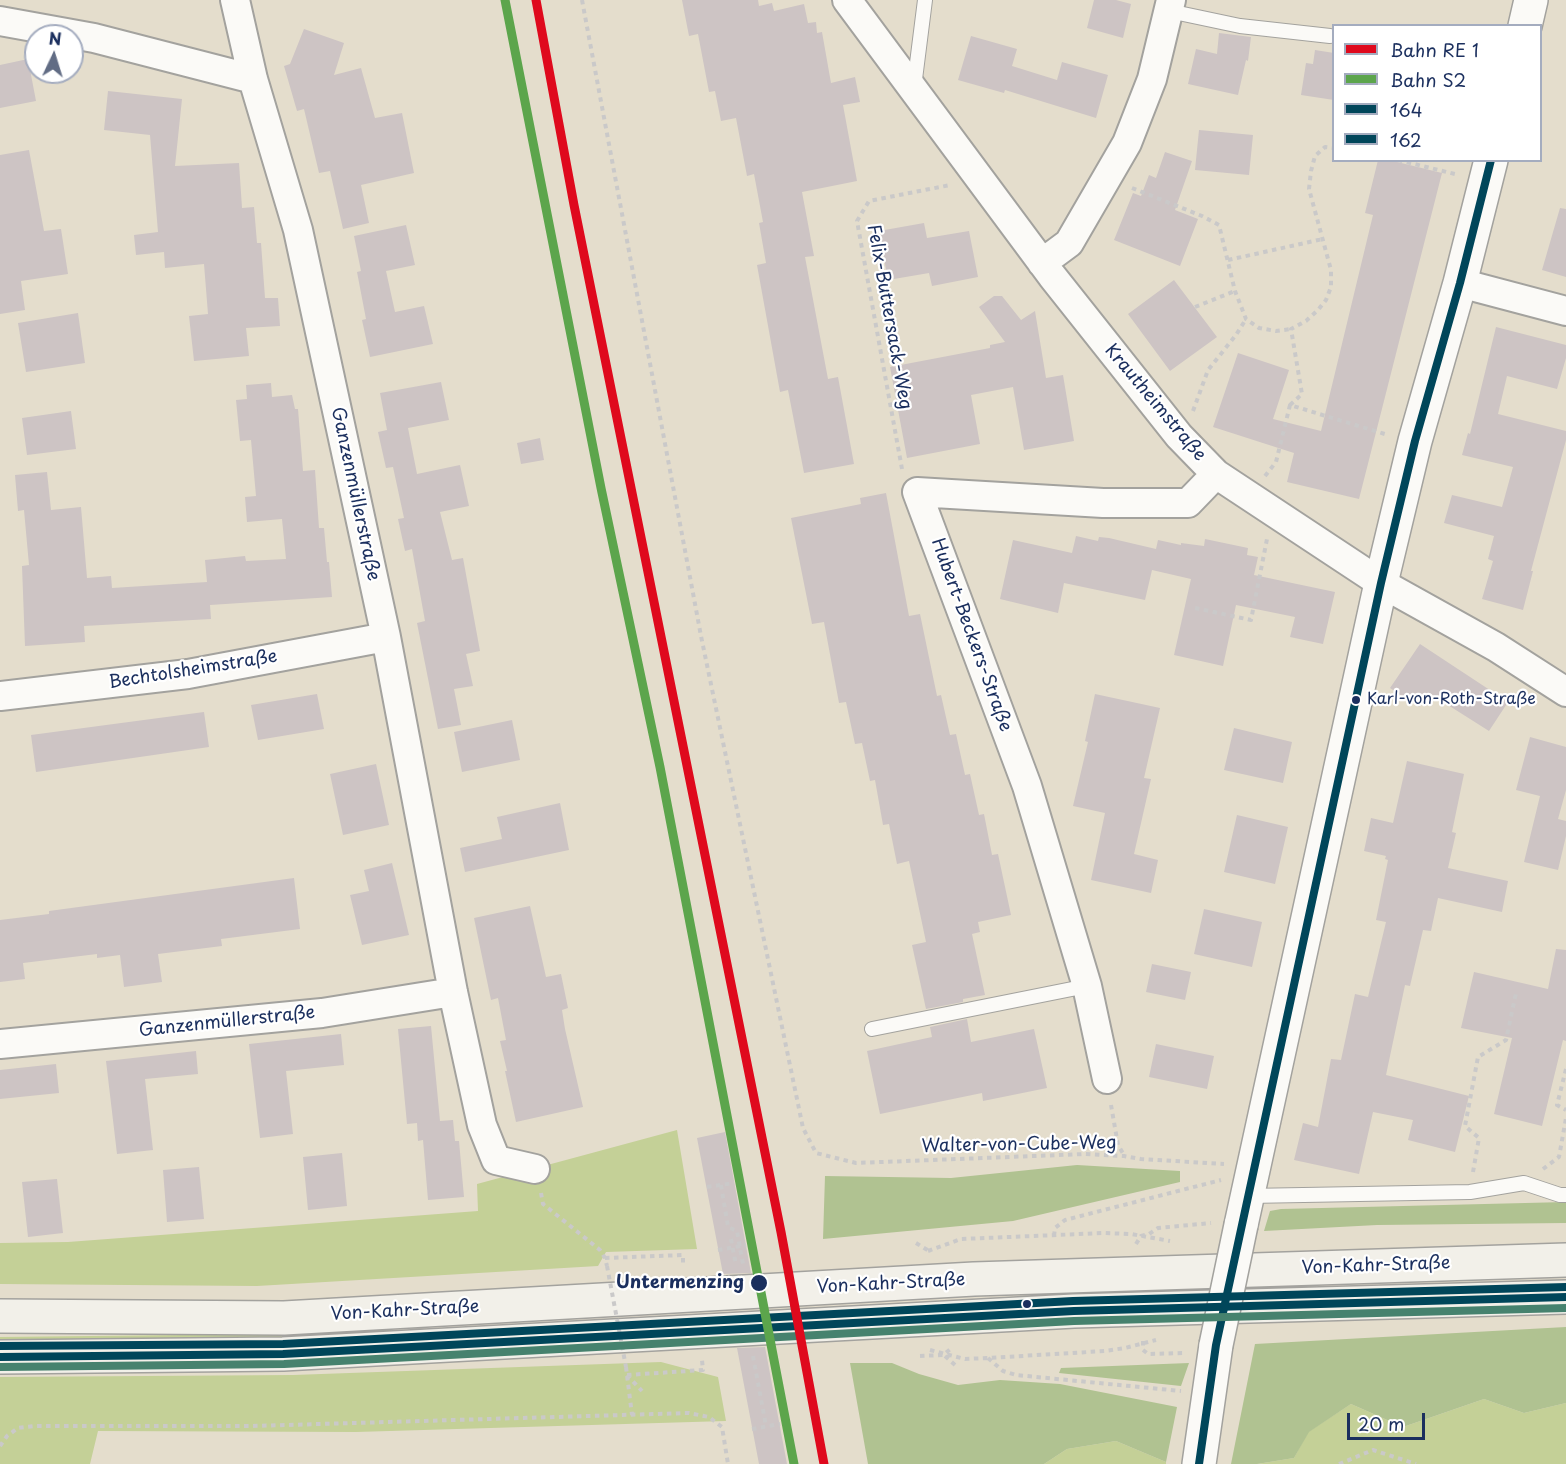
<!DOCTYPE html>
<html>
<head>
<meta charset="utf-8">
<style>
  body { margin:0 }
  #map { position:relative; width:1566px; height:1464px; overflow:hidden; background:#e4ddcc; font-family:"Playpen Sans",sans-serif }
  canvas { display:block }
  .legend { position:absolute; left:1332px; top:24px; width:210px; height:138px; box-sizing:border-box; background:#fff; border:2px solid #a4acbf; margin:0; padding:8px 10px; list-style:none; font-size:18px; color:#1b2f5e }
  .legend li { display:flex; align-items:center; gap:12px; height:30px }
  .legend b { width:30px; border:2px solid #a4acbf }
  .north { position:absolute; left:24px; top:24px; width:60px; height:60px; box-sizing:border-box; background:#fff; border:2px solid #a4acbf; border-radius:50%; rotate:4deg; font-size:16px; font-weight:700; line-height:24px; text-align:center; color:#1b2f5e }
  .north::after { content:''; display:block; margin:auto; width:21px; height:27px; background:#616c84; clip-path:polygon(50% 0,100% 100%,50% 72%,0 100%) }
  .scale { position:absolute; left:1347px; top:1413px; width:78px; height:27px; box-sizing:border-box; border:3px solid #1b2f5e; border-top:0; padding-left:8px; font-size:18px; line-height:21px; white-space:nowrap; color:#1b2f5e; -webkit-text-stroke:4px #fff; paint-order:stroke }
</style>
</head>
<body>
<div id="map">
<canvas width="1566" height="1464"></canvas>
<ul class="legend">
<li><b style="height:8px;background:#df091d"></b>Bahn RE 1</li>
<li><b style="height:8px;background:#5ca54c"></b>Bahn S2</li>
<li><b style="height:8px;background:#00465a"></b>164</li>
<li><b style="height:8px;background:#00465a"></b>162</li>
</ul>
<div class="north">N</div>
<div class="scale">20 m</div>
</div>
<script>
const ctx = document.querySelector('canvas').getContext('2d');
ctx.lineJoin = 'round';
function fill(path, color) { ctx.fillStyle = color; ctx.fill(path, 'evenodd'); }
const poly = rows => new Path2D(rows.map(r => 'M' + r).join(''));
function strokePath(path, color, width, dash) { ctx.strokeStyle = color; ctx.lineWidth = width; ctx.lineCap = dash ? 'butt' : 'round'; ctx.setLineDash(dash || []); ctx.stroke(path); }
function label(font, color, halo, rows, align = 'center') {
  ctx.font = font + ' "Playpen Sans",sans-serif'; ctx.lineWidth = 4.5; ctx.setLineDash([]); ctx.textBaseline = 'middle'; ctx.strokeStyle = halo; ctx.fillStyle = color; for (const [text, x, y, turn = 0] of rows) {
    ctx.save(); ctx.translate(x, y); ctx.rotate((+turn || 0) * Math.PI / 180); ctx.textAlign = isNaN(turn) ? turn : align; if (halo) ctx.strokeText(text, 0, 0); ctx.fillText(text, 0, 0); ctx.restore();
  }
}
fill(poly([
  [677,1130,697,1249,606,1252,598,1266,257,1286,0,1284,0,1243,68,1242,478,1211,477,1184],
  [391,1330,391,1339,0,1347,0,1337,273,1334],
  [661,1362,718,1377,726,1421,356,1432,98,1431,90,1464,0,1464,0,1377,293,1375],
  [1484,1399,1524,1413,1566,1403,1566,1464,1257,1464,1294,1458,1308,1432,1351,1404,1403,1427],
  [1116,1441,1166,1462,1166,1464,1044,1464,1067,1449]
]), '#c4d097');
fill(poly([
  [1077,1165,1180,1171,1180,1182,1013,1221,823,1239,825,1176,951,1178],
  [1566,1202,1566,1223,1377,1225,1264,1231,1270,1211,1281,1209],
  [1566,1327,1566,1403,1524,1413,1484,1399,1403,1427,1351,1404,1309,1432,1294,1458,1257,1464,1231,1464,1255,1344],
  [850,1363,892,1363,919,1374,958,1385,1000,1380,1060,1384,1177,1407,1166,1462,1116,1441,1067,1449,1044,1464,868,1464],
  [1189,1363,1181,1386,1059,1373,1061,1368]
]), '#b0c291');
fill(poly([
  [682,0,758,0,759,6,772,3,774,11,804,4,808,23,816,22,817,33,822,32,831,83,855,77,860,102,843,105,857,181,802,192,814,256,805,257,828,379,838,377,854,464,804,473,788,390,780,392,757,265,766,263,759,223,763,222,754,174,747,176,736,118,721,121,715,91,709,92,698,34,689,36],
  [1094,0,1116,0,1131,4,1123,38,1087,28],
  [304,29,344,43,334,75,361,68,375,118,402,113,414,173,361,185,369,223,343,229,330,171,319,173,304,109,297,111,284,66,290,64],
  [1219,33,1251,37,1248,61,1246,60,1238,95,1188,84,1196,49,1217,54],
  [971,36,1017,49,1012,66,1057,80,1062,62,1108,75,1096,118,1005,90,1004,93,958,80],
  [1315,50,1334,53,1334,100,1301,95,1306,63,1313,64],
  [28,59,36,101,0,108,0,65],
  [108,91,182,99,175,166,239,163,242,208,254,207,257,243,261,243,265,298,278,298,280,326,246,328,249,356,194,361,189,316,208,314,204,264,165,268,164,252,136,255,134,235,158,232,150,135,104,130],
  [1199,130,1253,135,1249,175,1195,170],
  [29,150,44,231,61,229,68,274,21,281,25,310,0,314,0,155],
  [1165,152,1192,161,1175,210,1198,219,1180,266,1114,240,1133,193,1141,196,1149,175,1156,178],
  [1378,160,1389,160,1442,173,1359,499,1287,482,1294,453,1213,427,1238,353,1289,370,1273,419,1321,431,1373,215,1365,213],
  [1560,208,1566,209,1566,277,1542,270],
  [924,223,927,238,969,231,978,277,932,286,929,273,888,280,879,231],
  [406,225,415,265,386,271,395,312,424,306,433,344,370,357,362,320,366,319,357,272,361,271,354,236],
  [1174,280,1217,337,1170,371,1128,314],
  [994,296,1002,296,1021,320,1035,311,1046,378,1063,375,1074,441,1024,450,1013,387,971,395,980,444,907,458,890,367,990,348,990,345,1005,342,979,307],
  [78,313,85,363,26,372,18,323],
  [1496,327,1566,345,1566,358,1557,389,1507,376,1498,414,1566,431,1566,440,1531,571,1533,571,1523,610,1482,599,1493,561,1488,559,1494,536,1444,523,1452,495,1502,507,1513,467,1462,455,1468,433,1470,434],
  [441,382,449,420,408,428,417,474,460,465,469,506,440,512,452,560,463,558,480,651,466,654,473,686,454,689,461,725,438,729,417,623,425,621,412,549,405,551,398,519,404,518,393,467,386,468,378,432,387,430,380,393],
  [271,383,272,397,292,395,295,409,298,409,303,471,315,470,319,528,324,528,327,562,329,562,332,597,210,605,211,619,84,626,85,642,25,646,22,566,29,565,24,510,18,511,15,475,47,472,51,510,81,507,87,578,111,576,112,588,207,582,205,560,245,556,246,561,286,559,282,519,247,522,245,497,256,496,251,440,240,441,236,400,247,399,246,385],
  [71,411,76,449,27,455,22,418],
  [540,438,544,460,521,464,517,443],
  [886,493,909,616,920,614,937,696,941,695,950,735,956,734,965,775,970,774,979,815,984,814,992,855,998,854,1011,915,978,922,980,932,972,934,985,995,963,999,963,1002,926,1009,912,945,926,942,909,861,897,864,889,824,883,825,875,780,870,781,862,743,855,744,846,702,839,703,824,622,812,624,791,518,861,504,860,498],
  [1076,536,1098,541,1099,537,1109,538,1156,549,1158,540,1181,545,1181,543,1204,546,1205,539,1248,548,1247,555,1258,557,1254,575,1335,592,1323,644,1290,637,1295,617,1236,605,1223,666,1174,655,1191,579,1152,570,1145,600,1064,583,1058,613,1000,599,1013,540,1072,553],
  [1420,644,1508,702,1489,731,1429,693,1419,707,1390,688],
  [317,694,324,729,258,740,251,705],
  [1095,694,1160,708,1144,778,1151,779,1134,854,1158,860,1151,893,1091,880,1105,813,1073,806,1088,742,1085,741],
  [204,712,209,747,36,772,31,735],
  [512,720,520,760,462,772,454,732],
  [1234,728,1292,742,1283,783,1224,770],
  [1530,737,1566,747,1566,790,1558,819,1566,821,1566,836,1558,870,1524,862,1540,796,1516,790],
  [1407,761,1464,774,1452,832,1456,833,1448,868,1508,881,1502,912,1438,898,1431,931,1423,930,1410,986,1405,985,1386,1075,1469,1096,1455,1152,1408,1140,1413,1120,1373,1112,1359,1174,1294,1160,1303,1123,1318,1127,1331,1059,1341,1060,1355,994,1368,997,1386,922,1376,920,1388,860,1385,859,1386,856,1364,851,1371,818,1393,823],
  [376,764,389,825,343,835,330,774],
  [560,803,569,850,465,872,460,848,502,839,497,817],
  [1237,815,1288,827,1275,884,1224,872],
  [392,863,409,935,362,945,350,895,369,891,364,870],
  [294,878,300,929,221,939,222,946,158,954,162,982,124,987,120,955,97,958,97,954,23,963,25,979,0,982,0,920,49,914,49,911],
  [530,906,546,977,561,974,568,1008,562,1010,565,1029,583,1107,516,1122,505,1071,507,1071,500,1041,506,1040,498,998,491,1000,474,918],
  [1204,909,1262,922,1252,967,1194,954],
  [1556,949,1566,950,1566,1041,1563,1040,1542,1126,1494,1114,1512,1038,1461,1028,1474,972,1548,989],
  [1152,964,1191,972,1185,1000,1146,992],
  [967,1019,971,1042,1034,1029,1047,1088,983,1101,982,1093,880,1114,867,1051,932,1037,930,1027],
  [431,1026,440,1121,453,1120,455,1141,459,1141,464,1197,428,1200,423,1140,418,1141,417,1123,407,1124,398,1029],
  [341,1034,344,1065,286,1071,293,1134,260,1138,249,1044],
  [1156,1044,1214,1056,1207,1089,1149,1077],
  [196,1051,198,1074,145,1079,153,1150,117,1154,106,1061],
  [56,1064,59,1093,0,1099,0,1070],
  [725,1132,751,1273,723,1274,697,1138],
  [342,1153,347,1206,308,1210,303,1157],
  [199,1167,204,1219,167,1222,163,1170],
  [57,1179,63,1233,28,1237,22,1182],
  [765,1347,787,1464,759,1464,737,1348]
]), '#cdc4c4');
const service = poly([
  [1169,11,1240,26,1330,36],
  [914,87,925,0],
  [872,1029,1087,986],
  [1248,1196,1470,1192,1524,1183,1560,1195,1566,1195]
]);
const minor = poly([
  [235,0,253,79,298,230,386,637,453,992,482,1125,496,1160,535,1169],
  [847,0,1052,276,1179,436,1216,474,1381,583,1496,647,1566,692],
  [0,21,94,38,253,79],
  [1042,263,1069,243,1127,143,1152,79,1171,0],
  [1460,283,1566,311],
  [0,696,188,674,386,637],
  [0,1044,322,1013,453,992],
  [1107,1079,1087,986,1027,786,917,492,1103,503,1188,503,1216,474]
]);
const tertiary = poly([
  [1525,26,1531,0],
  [1241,1225,1381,583,1415,441,1460,283,1491,160],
  [1199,1464,1216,1345]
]);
const secondary = poly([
  [0,1316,284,1318,974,1279,1566,1260],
  [0,1357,283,1354,1074,1311,1566,1297]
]);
strokePath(service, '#a3a29e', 16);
strokePath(minor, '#a3a29e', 32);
strokePath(tertiary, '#a3a29e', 36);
strokePath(secondary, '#a3a29e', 36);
strokePath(poly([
  [582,0,701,636,803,1128,816,1153,856,1163,1085,1154,1124,1156,1141,1159,1224,1164],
  [1398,160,1459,175],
  [1132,188,1202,216,1219,225,1235,291,1246,319,1259,328,1276,331,1291,329],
  [1228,260,1323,239],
  [1195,307,1235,291],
  [1290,405,1302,394,1291,329,1306,321,1318,310,1326,300,1331,287,1331,270,1309,189,1311,171,1315,156,1325,147,1334,148],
  [1193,411,1208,370,1236,335,1246,319],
  [902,469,857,221,869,201,950,185],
  [1265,476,1276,462,1290,405,1388,435],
  [1195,608,1251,620,1267,539],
  [1566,1069,1557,1105,1566,1110],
  [1111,1105,1118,1145,1124,1155],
  [1543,1169,1559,1157,1566,1118],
  [1473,1172,1479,1138,1465,1126,1478,1057,1506,1040,1516,993],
  [721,1185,728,1227,737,1231,743,1264],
  [707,1187,734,1183],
  [541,1193,543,1204,600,1250,605,1258,607,1266],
  [1054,1236,1055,1228,1065,1220,1221,1180],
  [731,1239,736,1265],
  [916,1243,929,1251],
  [1136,1244,1141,1236,1149,1234,1158,1228,1211,1223],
  [718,1250,746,1245],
  [928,1251,961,1239,1104,1233,1131,1234,1170,1241],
  [605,1258,683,1255,683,1266],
  [1143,1341,1143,1350,1148,1354,1185,1353],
  [930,1350,965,1359,988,1358,1105,1351,1125,1348,1156,1340],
  [753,1356,766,1426],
  [920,1356,943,1355,953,1347],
  [945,1356,956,1366],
  [988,1358,1003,1371,1016,1375,1181,1391],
  [626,1367,632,1415],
  [627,1375,703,1370,702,1360],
  [627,1375,642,1391],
  [752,1429,780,1424],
  [0,1446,7,1436,18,1428,34,1426,253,1426,689,1413,709,1417,722,1427,728,1464],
  [1339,1464,1373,1450,1416,1464]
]), '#cac9c9', 4, [4.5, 4.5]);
strokePath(service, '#fbfaf7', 14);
strokePath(minor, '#fbfaf7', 28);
strokePath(tertiary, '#fbfaf7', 33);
strokePath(secondary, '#f2f0e9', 33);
const tertiaryBridge = poly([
  [1216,1345,1241,1225]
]);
strokePath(tertiaryBridge, '#a3a29e', 36, []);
strokePath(poly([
  [607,1266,626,1367]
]), '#cac9c9', 4, [4.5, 4.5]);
strokePath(tertiaryBridge, '#fbfaf7', 33);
strokePath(poly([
  [0,1357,283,1354,1074,1311,1566,1297]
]), '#00465a', 8);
strokePath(poly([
  [1199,1464,1216,1345,1381,583,1415,441,1460,283,1491,160]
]), '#00465a', 8);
strokePath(poly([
  [0,1367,284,1364,1074,1321,1566,1308]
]), '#46826e', 8);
strokePath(poly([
  [0,1346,283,1344,1073,1301,1566,1287]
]), '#00465a', 8);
strokePath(poly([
  [536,0,574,205,781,1232,824,1464]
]), '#df091d', 9);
strokePath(poly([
  [505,0,601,488,660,767,794,1464]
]), '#5ca54c', 9);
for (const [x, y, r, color] of [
  [1356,700,5,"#1b2f5e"],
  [759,1283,9,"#1b2f5e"],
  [1027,1304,5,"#1b2f5e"]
]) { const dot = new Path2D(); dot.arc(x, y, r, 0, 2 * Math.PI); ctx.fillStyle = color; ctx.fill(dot); strokePath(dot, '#fff', 2); }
label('16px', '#1b2f5e', '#fff', [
  ["Karl-von-Roth-Straße",1367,700]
], 'left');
label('18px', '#1b2f5e', '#fff', [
  ["Felix-Buttersack-Weg",889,317,80],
  ["Krautheimstraße",1155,403,50],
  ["Ganzenmüllerstraße",355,494,78],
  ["Hubert-Beckers-Straße",971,635,70],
  ["Bechtolsheimstraße",193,670,-9],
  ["Ganzenmüllerstraße",227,1022,-6],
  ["Walter-von-Cube-Weg",1019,1145,-1],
  ["Von-Kahr-Straße",1376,1266,-2],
  ["Von-Kahr-Straße",891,1284,-3],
  ["Von-Kahr-Straße",405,1311,-3]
]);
label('bold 18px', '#1b2f5e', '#fff', [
  ["Untermenzing",744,1283]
], 'right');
</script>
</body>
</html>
